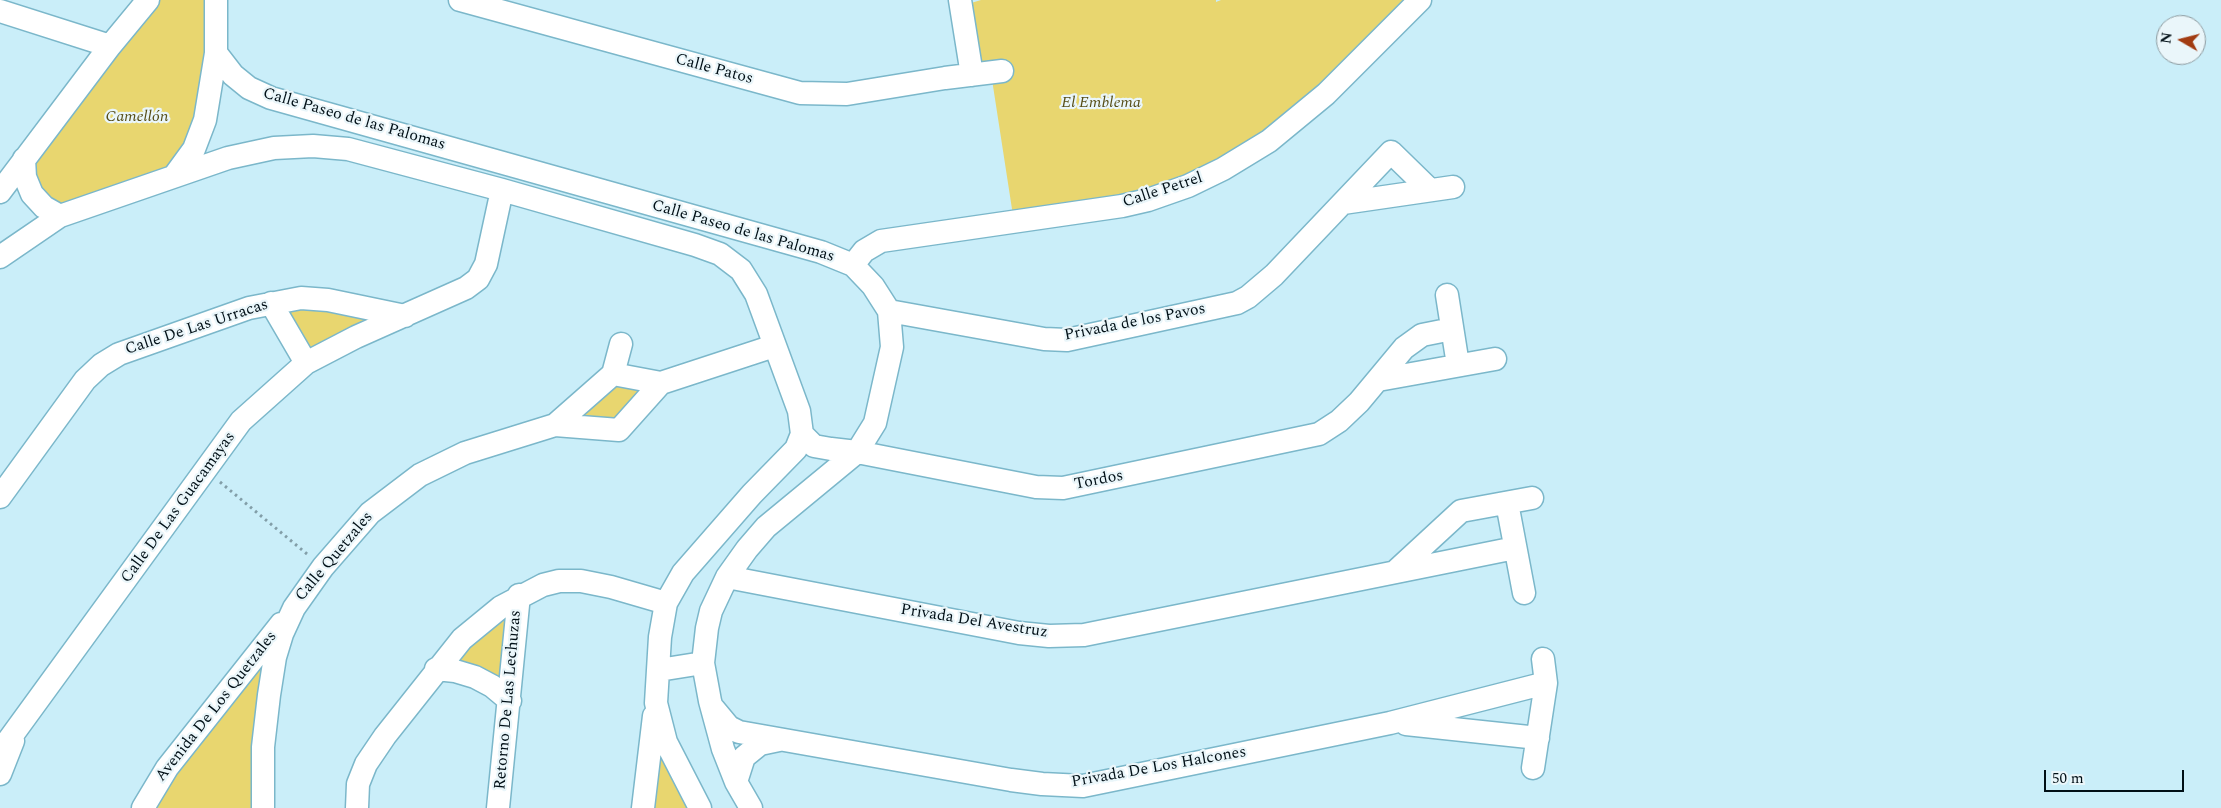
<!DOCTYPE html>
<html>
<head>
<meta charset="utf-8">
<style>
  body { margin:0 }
  #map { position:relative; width:2221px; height:808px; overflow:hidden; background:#caeef9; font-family:Spectral,serif }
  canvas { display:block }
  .north { position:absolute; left:2156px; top:15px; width:50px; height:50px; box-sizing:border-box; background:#eaf6fa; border:1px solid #8c9a9f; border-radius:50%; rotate:278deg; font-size:14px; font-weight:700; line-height:20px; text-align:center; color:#000f16 }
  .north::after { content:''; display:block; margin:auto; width:18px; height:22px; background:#a13c12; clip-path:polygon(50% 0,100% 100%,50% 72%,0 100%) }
  .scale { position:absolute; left:2044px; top:770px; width:140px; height:22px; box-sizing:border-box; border:2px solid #000f16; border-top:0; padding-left:6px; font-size:15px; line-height:18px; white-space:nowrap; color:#000f16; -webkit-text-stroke:4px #eaf6fa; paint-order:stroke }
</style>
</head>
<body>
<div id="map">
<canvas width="2221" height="808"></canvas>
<div class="north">N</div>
<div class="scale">50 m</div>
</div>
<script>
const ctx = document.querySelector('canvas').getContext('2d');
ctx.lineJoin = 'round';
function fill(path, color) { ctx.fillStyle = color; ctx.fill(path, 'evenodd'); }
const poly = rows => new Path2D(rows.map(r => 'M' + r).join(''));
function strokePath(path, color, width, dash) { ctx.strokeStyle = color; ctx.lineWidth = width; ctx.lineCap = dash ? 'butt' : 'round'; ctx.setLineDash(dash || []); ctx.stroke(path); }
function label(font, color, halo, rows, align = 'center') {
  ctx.font = font + ' Spectral,serif'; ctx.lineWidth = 4.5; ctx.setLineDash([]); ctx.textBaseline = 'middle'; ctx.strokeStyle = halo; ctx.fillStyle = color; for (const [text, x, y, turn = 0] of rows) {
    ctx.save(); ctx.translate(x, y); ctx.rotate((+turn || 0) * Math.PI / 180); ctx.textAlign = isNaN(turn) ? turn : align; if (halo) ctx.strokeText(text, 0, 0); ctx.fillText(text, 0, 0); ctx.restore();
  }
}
fill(poly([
  [148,0,216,0,216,53,175,175,60,216,25,177],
  [981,0,1216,0,1216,2,1221,0,1420,0,1326,94,1188,186,1014,222,991,73,972,75,961,6],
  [271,303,405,316,306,363],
  [613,374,661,383,619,430,555,425],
  [519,595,510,701,455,671,462,639],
  [294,608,263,808,143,808],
  [656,703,700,808,643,808]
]), '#e8d66f');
const street = poly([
  [460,0,800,93,847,94,945,78,1002,71],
  [960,0,972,75],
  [0,11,110,46],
  [216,53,233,75,249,88,271,98,821,252,853,265,873,286,889,311,892,347,875,423,857,452,766,527,747,549,727,577,711,611,707,628,703,663,710,701,723,749,736,782,751,808],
  [24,159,25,177,32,194,44,207,60,216],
  [175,175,194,149,205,120,216,53,216,0],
  [0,192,110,46,148,0],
  [1343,203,1453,187],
  [0,257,60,216,228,158,274,148,313,146,348,149,502,190,695,245,720,254,741,270,756,294,799,411,802,434,796,449,752,494,683,573,666,603,660,637,656,703,666,742,700,808],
  [853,265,864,251,881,241,1122,206,1148,200,1188,186,1223,169,1269,141,1326,94,1420,0],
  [1447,295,1458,365],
  [271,303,306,363],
  [889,311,1044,339,1067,340,1237,303,1248,297,1274,275,1391,152,1430,190],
  [613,374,621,344],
  [1378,380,1495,359],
  [555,425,613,374,661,383,774,346],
  [802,434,814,446,831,449,857,452,1036,487,1063,488,1319,434,1339,421,1359,402,1404,348,1422,335,1452,329],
  [0,497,85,380,101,365,119,354,249,308,301,298,328,300,405,316],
  [1507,503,1524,593],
  [1397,570,1461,511,1532,498],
  [727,577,1019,633,1049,636,1084,635,1515,548],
  [436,669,455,671,475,677,492,686,510,701],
  [659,670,703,663],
  [714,709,729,727,739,732,1011,780,1042,784,1083,786,1390,723,1546,683],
  [1406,724,1538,738],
  [0,752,241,421,306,363,356,337,466,288,478,279,486,264,502,190],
  [1533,768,1546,683,1543,659],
  [0,774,13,741],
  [736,782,744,757,760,744,779,740],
  [143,808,167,768,281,624],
  [263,808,263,747,269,695,275,657,282,634,294,608,323,567,370,513,420,475,465,453,555,425,619,430,661,383],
  [357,808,358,784,366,764,385,736,462,639,501,607,543,585,559,581,581,581,611,587,666,603],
  [498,808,519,595],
  [643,808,654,716]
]);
strokePath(street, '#7bb7ca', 25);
strokePath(poly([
  [220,482,307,554]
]), '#829ea8', 3, [2.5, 4]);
strokePath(street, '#fff', 22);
label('16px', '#000f16', '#eaf6fa', [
  ["Calle Patos",714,70,15],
  ["Calle Paseo de las Palomas",354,120,16],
  ["Calle Petrel",1163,191,-18],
  ["Calle Paseo de las Palomas",743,232,16],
  ["Privada de los Pavos",1135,323,-11],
  ["Calle De Las Urracas",197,328,-18],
  ["Tordos",1099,481,-11],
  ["Calle De Las Guacamayas",179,508,-54],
  ["Calle Quetzales",335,557,-50],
  ["Privada Del Avestruz",974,622,9],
  ["Retorno De Las Lechuzas",509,700,-85],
  ["Avenida De Los Quetzales",217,707,-52],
  ["Privada De Los Halcones",1159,768,-10]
]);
label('italic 16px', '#564d16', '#eaf6fa', [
  ["El Emblema",1101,104],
  ["Camellón",137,118]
]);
</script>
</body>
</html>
